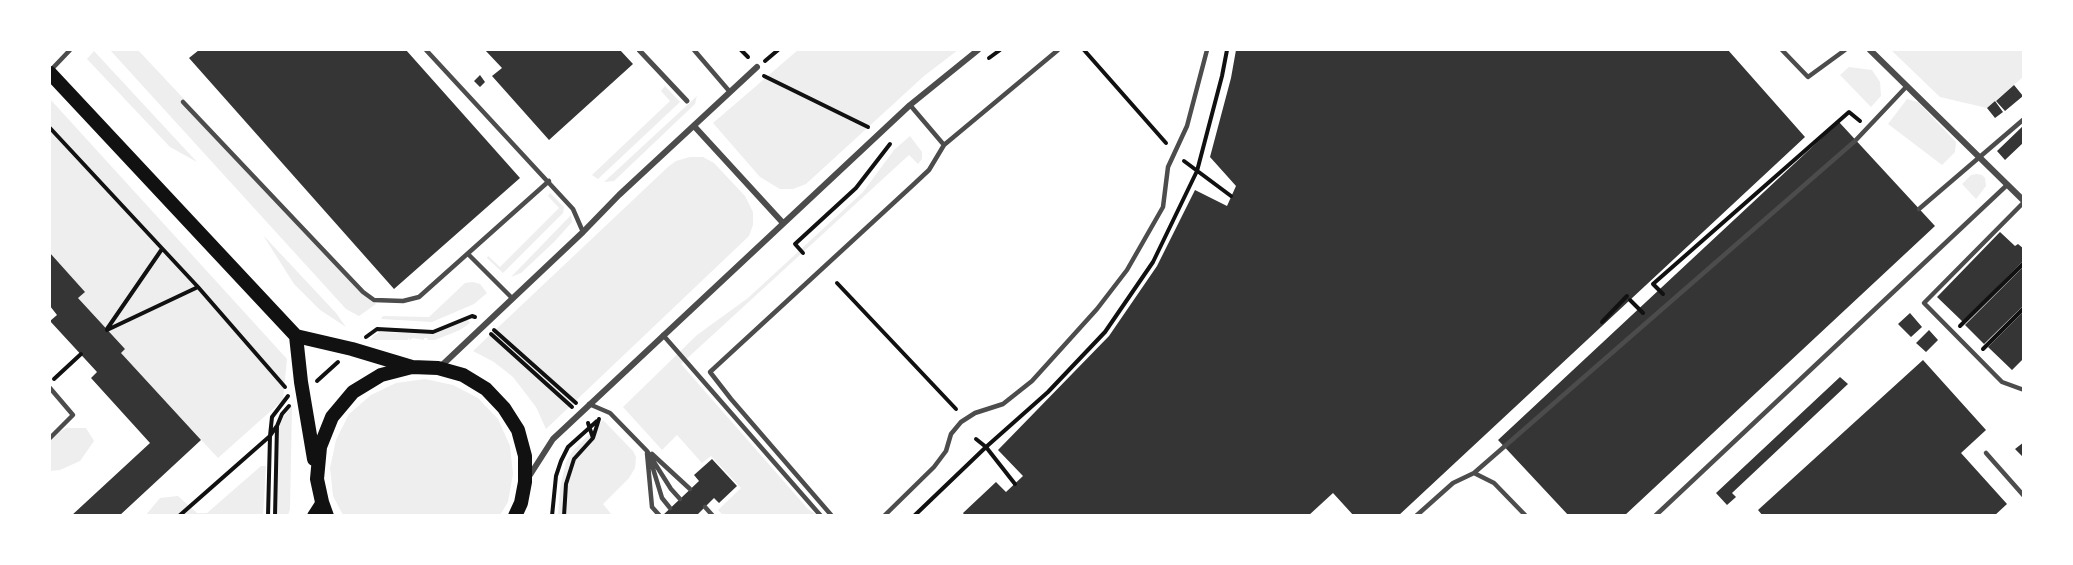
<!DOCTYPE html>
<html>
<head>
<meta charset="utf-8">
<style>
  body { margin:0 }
  #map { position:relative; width:2073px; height:565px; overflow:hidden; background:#fff; font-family:"Fira Sans",sans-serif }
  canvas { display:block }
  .frame { position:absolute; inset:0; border:51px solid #fff; pointer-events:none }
</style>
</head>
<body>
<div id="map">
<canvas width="2073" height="565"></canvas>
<div class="frame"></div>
</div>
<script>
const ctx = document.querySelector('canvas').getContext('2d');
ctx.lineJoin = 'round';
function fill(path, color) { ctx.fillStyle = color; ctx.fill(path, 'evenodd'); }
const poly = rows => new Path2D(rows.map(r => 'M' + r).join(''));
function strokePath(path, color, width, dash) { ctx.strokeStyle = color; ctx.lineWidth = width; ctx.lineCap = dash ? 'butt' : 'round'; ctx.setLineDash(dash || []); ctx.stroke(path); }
fill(poly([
  [110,50,138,50,376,304,359,316,346,309],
  [798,50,958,50,924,76,806,184,793,189,780,189,760,177,713,123],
  [1891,50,2023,50,2023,77,1987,108,1940,97],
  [94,51,197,162,170,147,87,59],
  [1849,67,1872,70,1880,82,1881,96,1871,107,1840,75],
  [665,86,680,102,598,179,592,175,670,101,661,91],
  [697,96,695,104,614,181,604,182],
  [50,99,287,359,283,400,218,458,121,353,125,349,78,298,84,292,50,253],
  [1907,99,1918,102,1956,142,1955,152,1942,165,1888,124],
  [910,136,922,152,922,159,918,164,909,155,681,364,808,509,817,515,723,515,718,510,741,488,711,456,702,463,677,435,662,450,623,407,697,335,748,298,863,192,894,150],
  [690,157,703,157,714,163,745,196,753,212,753,225,749,236,546,429,536,407,513,377,494,362,473,351,669,166,676,161],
  [1977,174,1982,175,1985,178,1986,186,1976,199,1962,184,1971,175],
  [550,193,564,207,563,213,503,273,487,258,488,256,500,267,559,208,548,196],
  [571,215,572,222,554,242,521,273,511,277],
  [263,235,336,313,346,327,320,310,294,284],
  [473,282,480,284,487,293,474,304,432,322,381,319,383,316,429,317,465,283],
  [467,319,470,323,460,330,435,340,428,340,427,338,424,338,424,340,413,338,410,340,408,338,408,340,370,340,374,335,380,332,434,334],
  [425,379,453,385,478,398,498,419,510,446,513,474,508,502,500,515,343,515,333,496,330,468,336,440,349,414,371,395,396,383],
  [292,405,290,509,288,515,277,516,279,427,283,418],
  [603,420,633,451,636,457,635,468,629,478,603,504,612,515,558,516,560,488,566,462,572,452],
  [67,428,86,428,94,441,80,461,60,470,50,471,50,438,52,435],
  [261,466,266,466,263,515,145,516,160,498,178,496,197,513,207,513]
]), '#eee');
fill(poly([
  [199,50,406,50,520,178,394,289,189,58],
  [485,50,620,50,633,64,549,140,492,76,502,68],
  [1236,50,1728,50,1805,137,1398,516,1354,516,1333,493,1308,516,965,516,963,513,996,482,1006,492,1023,476,998,450,1109,336,1157,266,1195,190,1227,206,1236,186,1210,157,1231,78],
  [480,75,485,82,480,87,474,81],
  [2014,85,2023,96,2005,111,1996,101],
  [1995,101,2003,112,1995,118,1987,108],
  [1839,122,1935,226,1624,516,1569,516,1498,440],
  [2024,125,2024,142,2005,160,1997,151],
  [2000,232,2015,246,2018,244,2024,249,2024,260,1963,322,1937,297],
  [50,253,85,292,78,298,125,349,121,353,201,440,119,516,71,516,150,443,91,378,97,372,50,321,57,315,50,306],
  [2024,266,2024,305,1984,344,1965,325],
  [2024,311,2024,358,2012,370,1988,347],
  [1910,313,1922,327,1911,337,1898,324],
  [1929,330,1938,340,1926,352,1916,343],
  [1923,360,1986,430,1961,453,2007,504,1994,516,1763,516,1758,510],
  [1840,377,1848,384,1732,493,1736,497,1727,505,1716,493],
  [2024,442,2024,458,2015,449],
  [712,459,737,486,719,503,714,498,696,516,662,516,699,481,694,475]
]), '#353535');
strokePath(poly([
  [741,50,748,57],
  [1084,50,1166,143],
  [989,58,1000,50],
  [765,61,778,50],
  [764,76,868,127],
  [50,128,198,287,285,387],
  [1184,161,1231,196],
  [803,253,795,244,856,188,890,144],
  [837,283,956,409],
  [1663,294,1653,284,1849,112,1860,121],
  [1630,300,1643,313],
  [1602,322,1627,296],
  [1960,326,2024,263],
  [107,329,162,249],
  [107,330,198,287],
  [494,330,576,403],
  [491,334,572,407],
  [366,337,377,329,433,332,472,316,475,317],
  [1983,349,2024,308],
  [54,379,81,354],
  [317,381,338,362],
  [593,438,599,419],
  [976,439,986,447,1015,484],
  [179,516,270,436,276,427],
  [268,516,270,436,272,417,288,396],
  [275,516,277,426,282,414,289,406],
  [552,516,556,476,561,461,568,447,597,421],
  [564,516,566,484,574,459,593,438,588,423],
  [914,516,986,447,1048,392,1105,332,1153,262,1197,171,1222,76,1227,50]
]), '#111', 4);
strokePath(poly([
  [426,50,573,209,583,232],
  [694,50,730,92],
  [1782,50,1808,77,1845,50],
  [50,71,70,50],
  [183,102,363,292,374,300,403,301,419,297,549,181],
  [910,105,944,145],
  [2024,202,1924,303,2002,382,2024,390],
  [1919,209,2024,119],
  [468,254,512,298],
  [663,335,821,516],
  [50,388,73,415,50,438],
  [589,404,610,413,647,451,671,489,680,499],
  [647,453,652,507,660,516],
  [1986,453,2024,496],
  [652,454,690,489],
  [651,462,662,498,670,508],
  [1474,473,1855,141,1907,86],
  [705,507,713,516],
  [832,516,731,399,710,372,913,185,929,170,944,145,1058,50],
  [884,516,934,467,946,451,951,434,961,422,975,413,1003,404,1032,381,1097,309,1127,270,1163,207,1168,167,1187,126,1207,50],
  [1416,516,1453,483,1474,473,1494,483,1526,516],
  [1655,516,2006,186]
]), '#4c4c4c', 4.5);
strokePath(poly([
  [639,50,687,101]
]), '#4c4c4c', 5);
strokePath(poly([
  [1870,50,2024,201],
  [694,126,783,223],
  [439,368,583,232,619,195,757,67],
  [528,478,553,439,910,105,978,50]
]), '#4c4c4c', 6);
strokePath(poly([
  [313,516,322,502]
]), '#111', 12);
strokePath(poly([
  [50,73,296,336,352,349,412,367],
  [296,336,301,382,314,459],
  [327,516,322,502,317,479,320,447,332,417,353,392,381,375,412,367,438,368,463,375,486,389,504,408,518,430,525,456,525,482,521,503,515,516]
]), '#111', 14);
</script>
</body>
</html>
